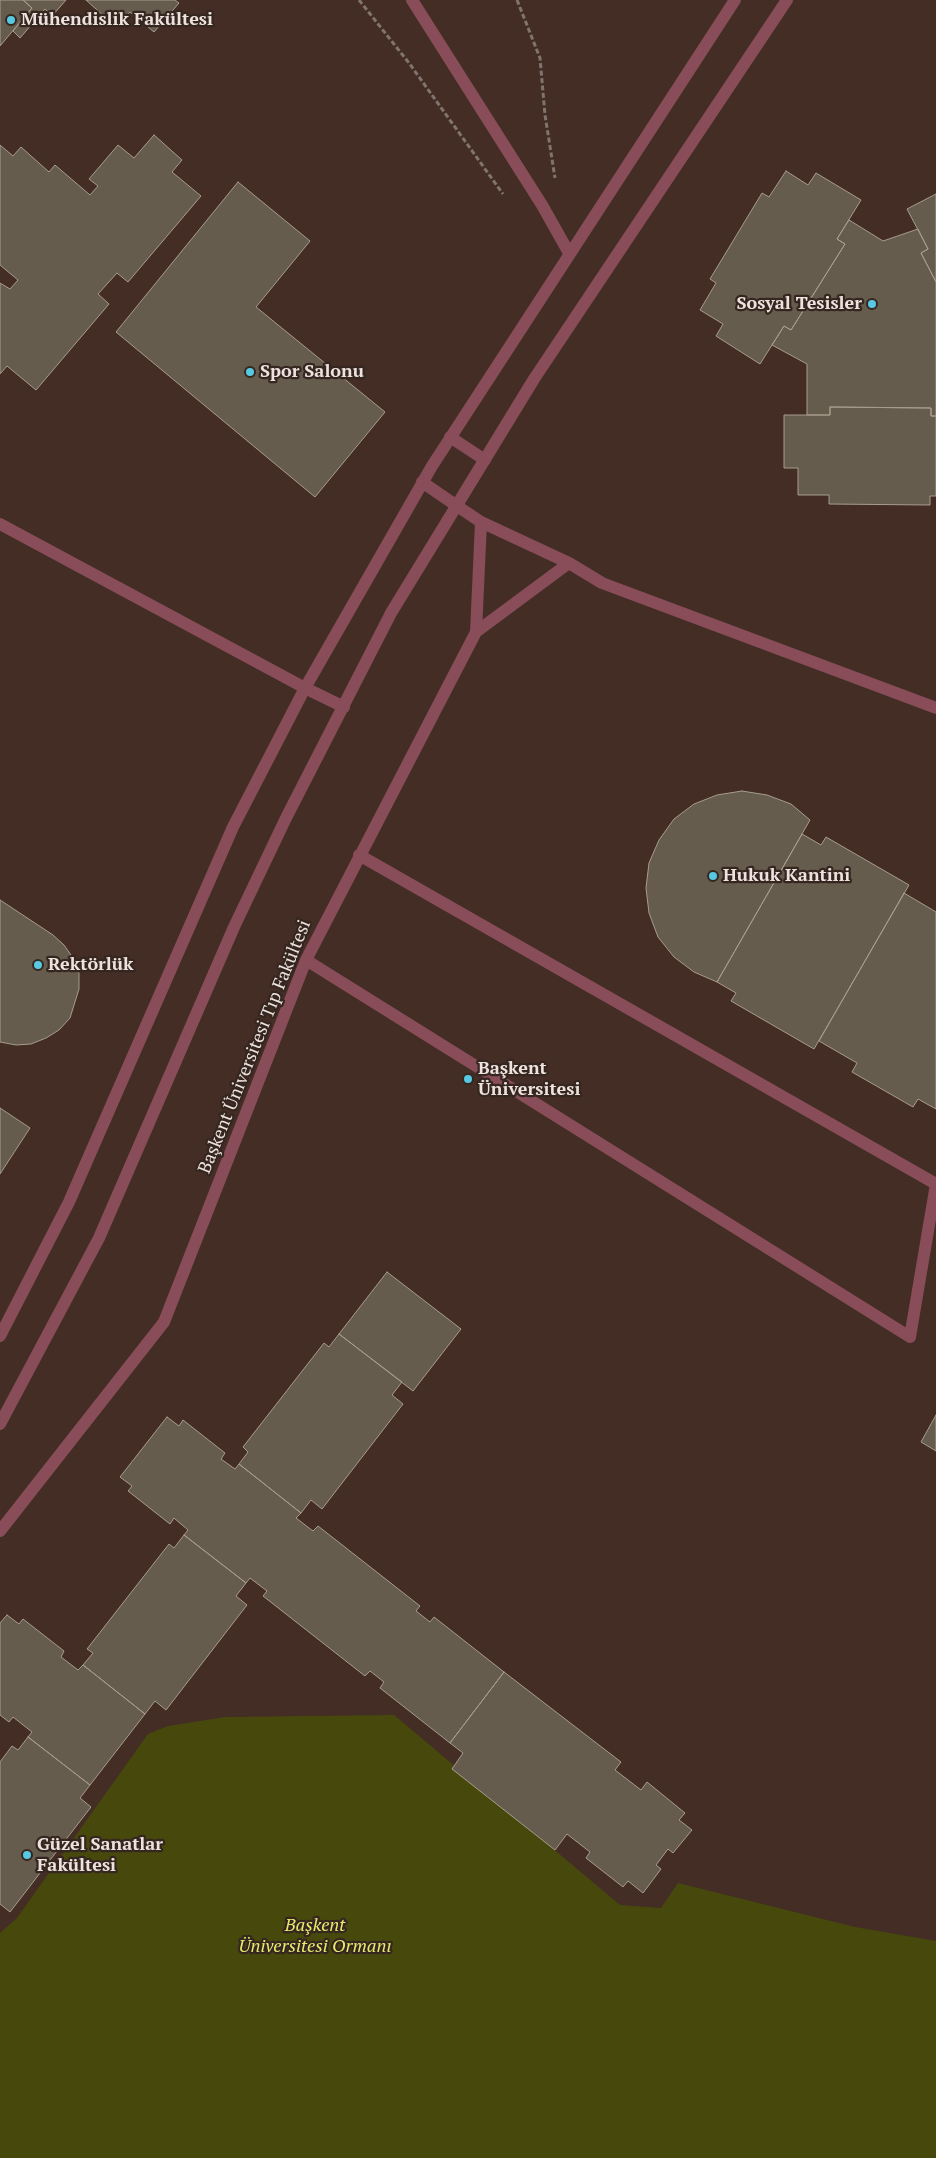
<!DOCTYPE html>
<html>
<head>
<meta charset="utf-8">
<style>
  body { margin:0 }
  canvas { display:block; background:#352620 }
</style>
</head>
<body>
<canvas width="936" height="2158"></canvas>
<script>
const ctx = document.querySelector('canvas').getContext('2d');
ctx.lineJoin = 'round';
function fill(path, color) { ctx.fillStyle = color; ctx.fill(path, 'evenodd'); }
const poly = rows => new Path2D(rows.map(r => 'M' + r).join(''));
function strokePath(path, color, width, dash) { ctx.strokeStyle = color; ctx.lineWidth = width; ctx.lineCap = dash ? 'butt' : 'round'; ctx.setLineDash(dash || []); ctx.stroke(path); }
function label(font, color, halo, rows, align = 'center') {
  ctx.font = font + ' "PT Serif",serif'; ctx.lineWidth = 4.5; ctx.setLineDash([]); ctx.textBaseline = 'middle'; ctx.strokeStyle = halo; ctx.fillStyle = color; for (const [text, x, y, turn = 0] of rows) {
    ctx.save(); ctx.translate(x, y); ctx.rotate((+turn || 0) * Math.PI / 180); ctx.textAlign = isNaN(turn) ? turn : align; if (halo) ctx.strokeText(text, 0, 0); ctx.fillText(text, 0, 0); ctx.restore();
  }
}
fill(poly([
  [0,0,936,0,936,2158,0,2158]
]), '#432d25');
fill(poly([
  [394,1715,620,1905,661,1908,678,1883,855,1927,936,1941,936,2158,0,2158,0,1933,17,1918,148,1734,168,1726,225,1717]
]), '#47490c');
const building = poly([
  [0,0,23,0,32,8,0,46,0,0],
  [23,0,66,0,52,16,45,9,20,38,13,31,32,8,23,0],
  [86,0,175,0,179,3,154,32,130,12,116,27,86,0],
  [154,135,182,160,172,172,201,196,128,282,117,273,98,294,109,304,36,390,7,366,0,374,0,283,10,289,18,280,0,265,0,145,13,156,21,147,49,172,55,165,90,195,98,186,89,179,118,145,134,158,154,135],
  [786,171,808,185,816,173,861,200,837,239,845,244,791,330,784,326,760,364,716,336,723,324,700,310,716,283,710,279,762,193,769,197,786,171],
  [238,182,310,241,256,307,385,412,315,497,116,332,238,182],
  [936,194,936,282,921,253,928,249,907,209,936,194],
  [849,220,883,241,918,229,928,249,921,253,936,282,936,416,931,416,931,408,830,407,830,415,807,415,807,364,772,345,784,326,791,330,845,244,837,239,849,220],
  [830,407,931,408,931,416,936,416,936,496,930,496,930,505,829,504,829,495,798,495,798,468,784,468,784,415,830,415,830,407],
  [742,791,767,795,791,804,810,820,717,982,694,972,674,957,658,937,649,913,646,888,649,863,659,840,674,819,694,804,717,795,742,791],
  [802,834,821,845,826,837,909,885,814,1049,731,1001,736,993,717,982,802,834],
  [904,893,936,912,936,1109,918,1099,913,1107,852,1072,857,1063,819,1041,904,893],
  [0,900,53,935,64,945,73,958,79,973,79,989,70,1018,59,1030,46,1038,31,1044,16,1045,0,1042,0,900],
  [0,1108,30,1128,0,1174,0,1108],
  [387,1272,461,1329,413,1391,339,1334,387,1272],
  [339,1334,402,1382,392,1395,403,1404,322,1509,311,1500,301,1513,239,1464,248,1452,243,1447,324,1343,329,1347,339,1334],
  [936,1415,936,1451,921,1442,936,1415],
  [167,1417,179,1426,183,1420,225,1453,221,1459,235,1469,239,1464,301,1513,296,1518,313,1531,318,1526,420,1606,416,1611,430,1622,434,1617,504,1672,450,1743,380,1688,384,1682,370,1671,365,1676,263,1596,267,1591,250,1578,246,1583,184,1535,188,1530,174,1518,170,1524,128,1491,132,1486,120,1477,167,1417],
  [184,1535,246,1583,236,1596,247,1605,166,1710,155,1701,145,1714,83,1665,93,1653,87,1649,169,1544,174,1548,184,1535],
  [7,1615,19,1624,23,1619,64,1651,61,1657,78,1670,83,1665,145,1714,90,1785,28,1737,32,1732,13,1717,9,1722,0,1715,0,1623,7,1615],
  [504,1672,621,1762,615,1770,641,1790,647,1782,685,1813,679,1820,692,1830,673,1853,668,1849,656,1865,661,1869,643,1893,628,1881,623,1887,586,1858,590,1852,567,1834,555,1850,452,1769,463,1753,450,1743,504,1672],
  [28,1737,90,1785,80,1798,91,1807,10,1912,0,1904,0,1762,12,1746,18,1750,28,1737]
]);
fill(building, '#665c4e');
strokePath(building, '#a79c8d', 1);
strokePath(poly([
  [359,0,409,63,503,194],
  [517,0,540,58,545,115,555,178]
]), '#81736e', 3, [5, 2.5]);
strokePath(poly([
  [412,0,542,205,569,253],
  [457,506,481,522,569,563,602,583,936,708],
  [0,524,305,688,344,707],
  [476,632,481,522],
  [306,960,910,1337,936,1184,359,855],
  [0,1531,164,1322,306,960,476,632,569,563]
]), '#884d59', 12);
strokePath(poly([
  [450,437,485,460],
  [422,482,457,506],
  [0,1336,69,1202,233,827,305,688,432,466,735,0],
  [0,1424,99,1238,234,927,286,818,391,613,534,379,787,0]
]), '#884d59', 12);
for (const [x, y, r, color] of [
  [11,20,5,"#57c9e2"],
  [872,304,5,"#57c9e2"],
  [250,372,5,"#57c9e2"],
  [713,876,5,"#57c9e2"],
  [38,965,5,"#57c9e2"],
  [468,1079,5,"#57c9e2"],
  [27,1855,5,"#57c9e2"]
]) { const dot = new Path2D(); dot.arc(x, y, r, 0, 2 * Math.PI); ctx.fillStyle = color; ctx.fill(dot); strokePath(dot, '#352620', 2); }
label('bold 18px', '#ede2de', '#352620', [
  ["Mühendislik Fakültesi",21,20],
  ["Sosyal Tesisler",862,304,"right"],
  ["Spor Salonu",260,372],
  ["Hukuk Kantini",723,876],
  ["Rektörlük",48,965],
  ["Başkent",478,1069],
  ["Üniversitesi",478,1090],
  ["Güzel Sanatlar",37,1845],
  ["Fakültesi",37,1866]
], 'left');
label('18px', '#ede2de', '#352620', [
  ["Başkent Üniversitesi Tıp Fakültesi",255,1047,-68]
]);
label('italic 18px', '#e8ec6d', '#352620', [
  ["Başkent",315,1926],
  ["Üniversitesi Ormanı",315,1947]
]);
</script>
</body>
</html>
